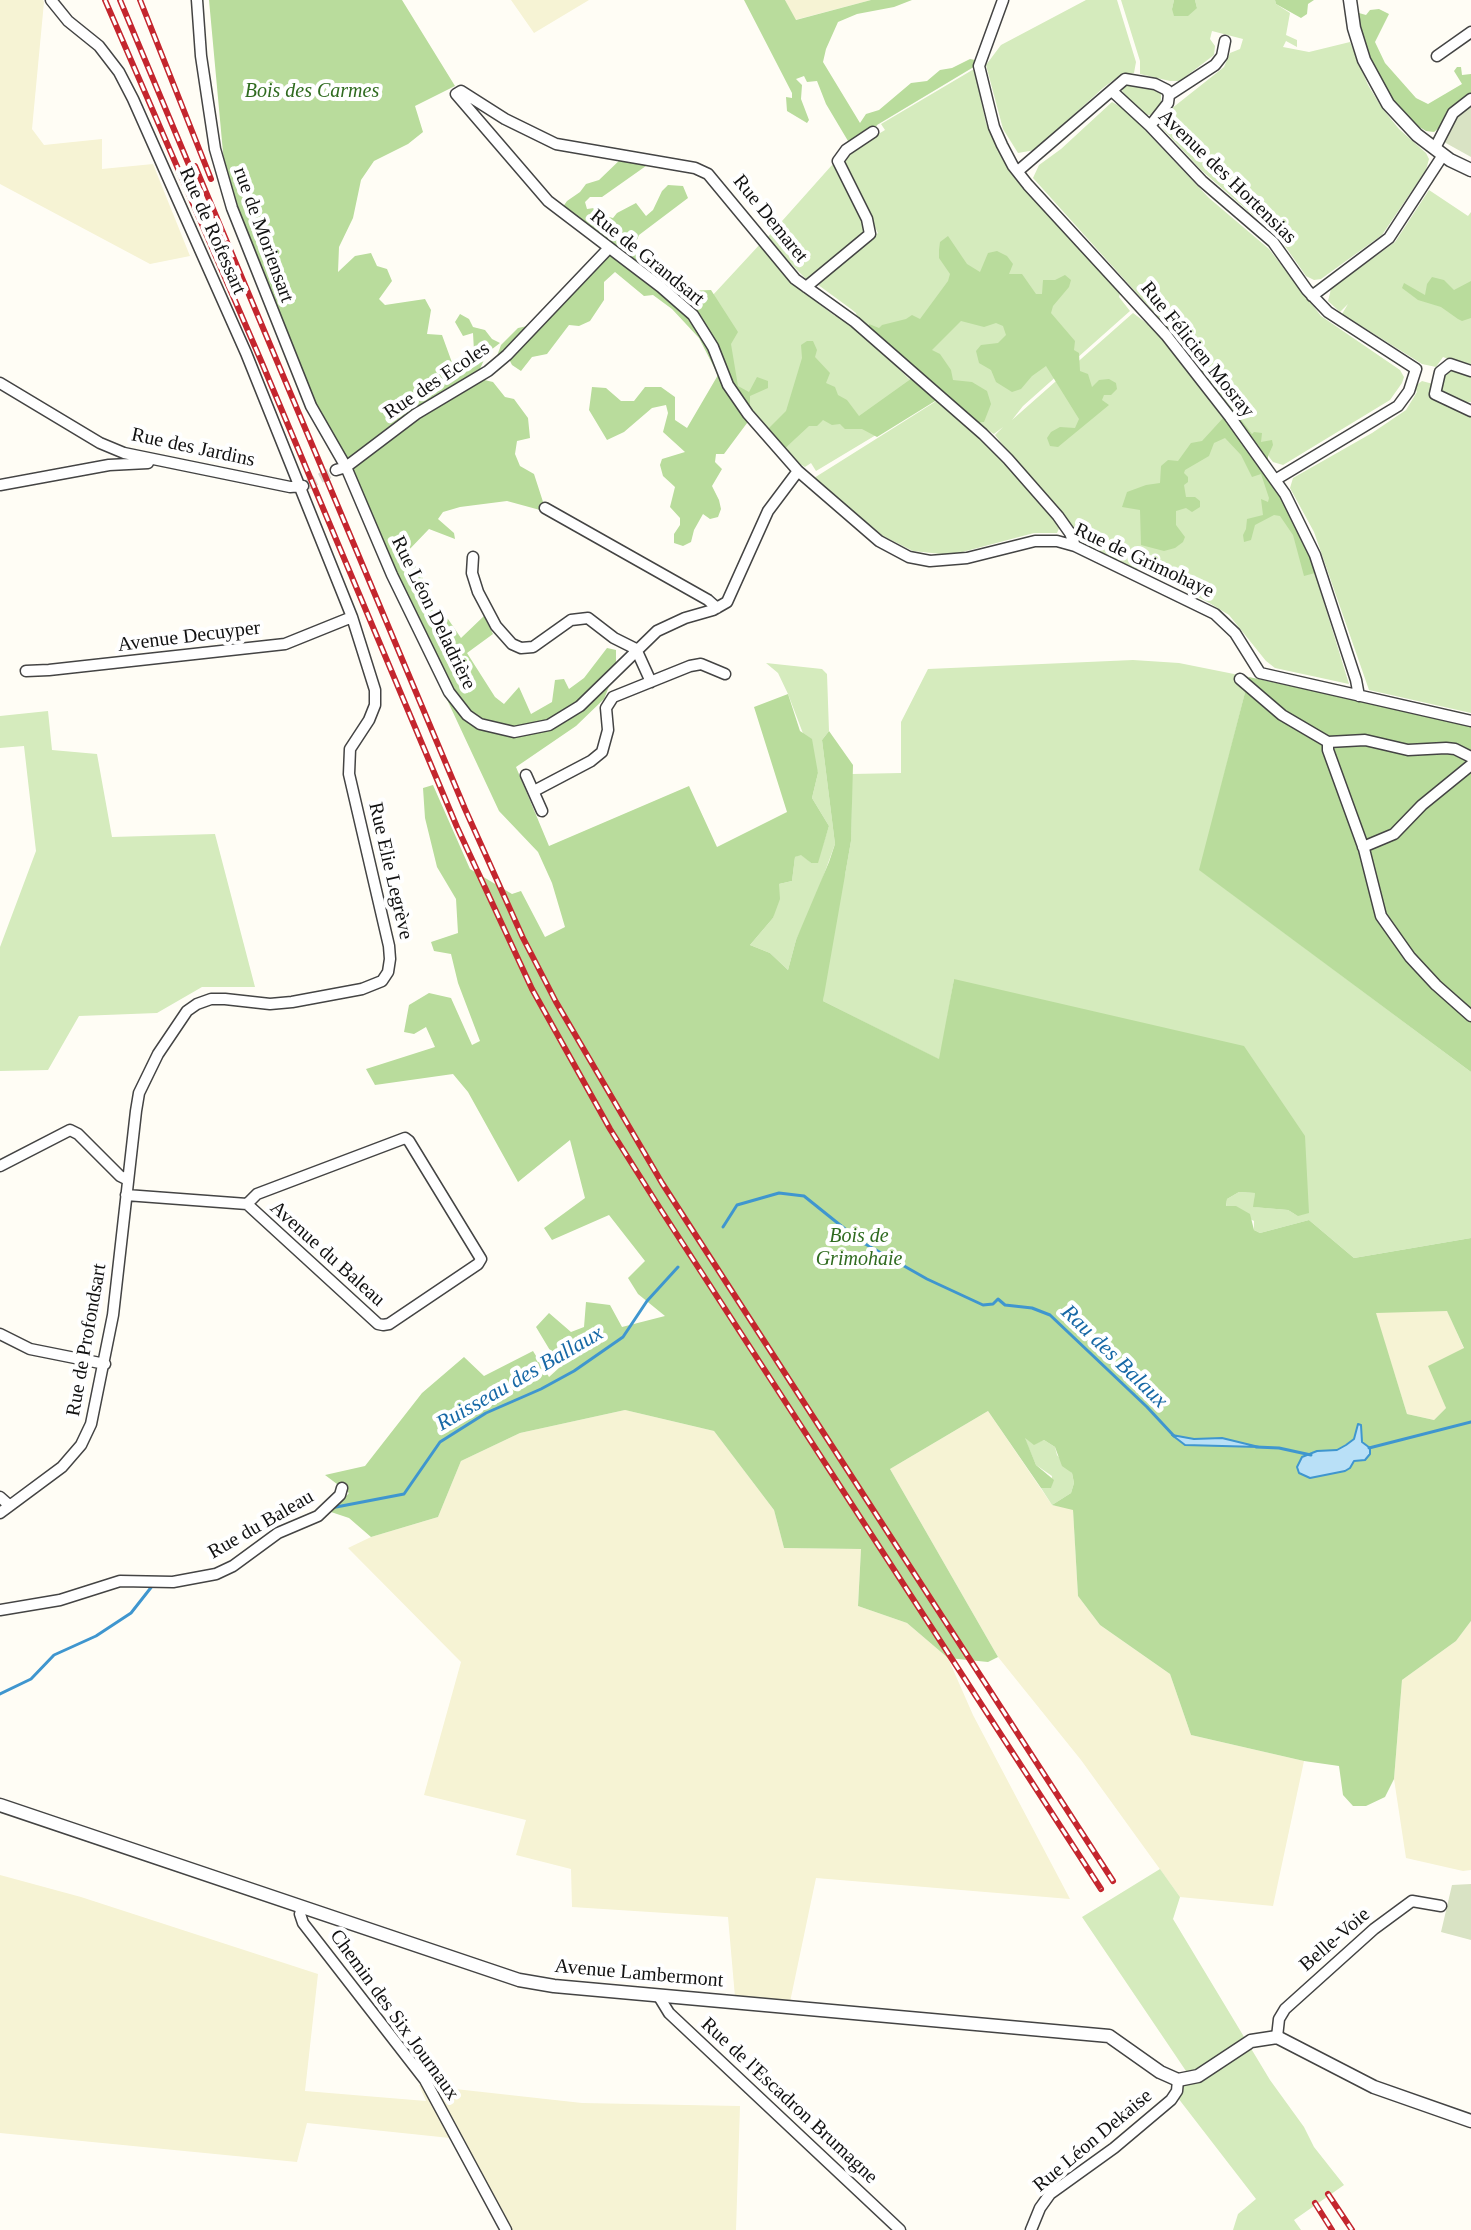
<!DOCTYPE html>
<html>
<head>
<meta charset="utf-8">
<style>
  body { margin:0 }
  canvas { display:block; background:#fffdf5 }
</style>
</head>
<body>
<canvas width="1471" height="2230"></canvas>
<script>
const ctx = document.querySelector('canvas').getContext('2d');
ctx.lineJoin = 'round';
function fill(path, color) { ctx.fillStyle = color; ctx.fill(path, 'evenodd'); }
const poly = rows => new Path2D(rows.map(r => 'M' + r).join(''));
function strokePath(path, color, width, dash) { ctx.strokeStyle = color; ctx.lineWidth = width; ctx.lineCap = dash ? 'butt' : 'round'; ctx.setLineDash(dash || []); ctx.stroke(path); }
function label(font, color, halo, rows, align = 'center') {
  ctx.font = font + ' Georgia,serif'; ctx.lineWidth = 8; ctx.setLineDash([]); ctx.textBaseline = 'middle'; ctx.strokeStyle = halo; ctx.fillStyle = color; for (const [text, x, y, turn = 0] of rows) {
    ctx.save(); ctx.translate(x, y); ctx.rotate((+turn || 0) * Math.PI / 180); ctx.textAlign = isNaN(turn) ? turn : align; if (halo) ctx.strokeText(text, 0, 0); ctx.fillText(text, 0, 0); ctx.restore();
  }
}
fill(poly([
  [0,0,43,0,44,2,32,129,44,145,102,139,102,169,153,164,190,256,150,264,0,184],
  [511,0,589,0,534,33],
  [785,0,871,0,795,20],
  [1447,1310,1464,1349,1443,1399,1446,1408,1434,1420,1407,1414,1375,1312],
  [625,1410,714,1431,774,1510,784,1548,861,1549,858,1606,907,1623,948,1658,973,1715,1070,1899,816,1878,790,2002,735,1997,728,1917,572,1907,571,1869,516,1855,526,1820,424,1795,461,1662,348,1548,371,1537,438,1517,461,1461,520,1433],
  [988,1411,1052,1505,1073,1509,1078,1596,1100,1625,1170,1674,1191,1735,1304,1761,1273,1906,1180,1897,1081,1760,998,1657,890,1469],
  [1471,1621,1471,1870,1463,1871,1406,1858,1394,1779,1402,1680,1456,1641],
  [0,1875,81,1897,318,1974,305,2091,426,2101,419,2085,582,2103,740,2106,736,2230,512,2230,464,2141,450,2138,307,2123,297,2162,0,2133]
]), '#f6f3d4');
fill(poly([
  [1086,0,1117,0,1136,62,1134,73,1119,76,1103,88,1035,150,1018,153,1003,129,986,65,1001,45],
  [1121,0,1174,0,1172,9,1197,8,1195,0,1275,0,1276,4,1290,13,1286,35,1297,40,1297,47,1286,41,1283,47,1309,52,1350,42,1368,85,1382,108,1399,129,1426,153,1429,159,1426,170,1382,235,1321,279,1314,280,1306,276,1280,239,1201,170,1163,129,1162,120,1166,113,1224,67,1230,53,1240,49,1243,39,1212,31,1210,39,1215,46,1214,55,1180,81,1170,81,1140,74,1140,61],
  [974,69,986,123,1014,177,1115,286,1120,293,1119,297,1130,311,1023,406,1012,420,1133,313,1145,322,1157,333,1229,423,1257,465,1309,554,1349,684,1275,668,1266,661,1229,615,1211,604,1141,566,1135,570,1081,544,995,435,1003,427,994,434,983,427,879,340,858,321,856,313,851,309,817,284,878,233,846,172,844,160,852,150,885,130,881,124],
  [1126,82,1154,87,1161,92,1161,106,1151,115,1143,115,1122,91],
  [1112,102,1125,109,1209,198,1269,249,1321,316,1400,370,1404,377,1402,383,1390,400,1288,462,1283,465,1273,462,1168,328,1033,178,1039,165,1061,149],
  [832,165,836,166,865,222,865,234,807,280,766,239],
  [1429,190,1468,216,1471,212,1471,367,1443,357,1436,367,1422,364,1342,314,1348,304,1340,312,1328,301,1331,289,1395,242],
  [762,242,776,264,797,287,835,316,839,314,854,324,908,378,936,399,816,471,811,463,805,467,796,462,763,425,731,381,712,296],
  [1455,369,1471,375,1471,402,1465,403,1443,393,1440,387,1441,378],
  [1422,381,1433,384,1429,396,1471,415,1471,713,1369,690,1314,532,1290,488,1293,478,1372,433,1406,410,1417,392,1414,387],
  [938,400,1001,455,1060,526,1057,533,1034,533,951,555,913,551,883,536,814,478],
  [1133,660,1179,663,1249,677,1200,870,1471,1072,1471,1238,1354,1258,1309,1220,1260,1233,1254,1230,1254,1221,1226,1207,1227,1199,1239,1192,1255,1193,1254,1207,1288,1210,1298,1216,954,979,940,1060,823,1001,834,887,845,875,851,841,852,774,901,773,901,722,928,669],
  [766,663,822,669,827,674,829,731,822,740,835,844,811,910,796,940,788,970,770,953,750,945,773,918,779,884,792,881,795,857,801,854,811,863,817,863,829,826,812,798,818,773,788,694,778,673],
  [48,711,52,750,97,754,112,837,215,834,255,987,202,987,157,1013,79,1016,48,1070,0,1071,0,947,36,851,24,746,0,748,0,716],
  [1024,1437,1034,1444,1044,1440,1055,1447,1057,1455,1072,1473,1074,1483,1071,1493,1052,1505,1041,1488,1051,1488,1052,1476,1036,1465],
  [1160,1869,1180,1897,1173,1919,1270,2080,1304,2127,1314,2147,1344,2185,1294,2220,1301,2230,1233,2230,1238,2214,1256,2199,1178,2098,1186,2071,1082,1917]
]), '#d5ebbd');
fill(poly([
  [209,0,402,0,455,86,415,106,423,132,408,144,374,161,361,180,353,218,339,247,338,272,355,256,371,253,377,266,387,269,392,281,379,299,385,305,425,299,431,310,427,334,442,335,454,368,474,351,473,333,463,336,455,322,460,314,469,319,473,327,485,330,492,339,500,343,487,353,476,378,493,382,505,397,514,399,528,418,530,438,517,441,515,454,520,466,534,474,545,508,540,510,507,501,460,507,443,512,438,519,454,533,455,539,429,529,406,553,421,573,433,611,448,619,461,638,484,616,493,634,467,653,495,697,504,704,519,687,531,714,552,702,555,680,564,679,569,689,584,678,607,648,616,650,616,669,604,699,576,726,516,767,549,846,689,786,717,847,787,812,754,707,788,694,800,731,812,739,818,773,812,798,829,826,818,863,811,863,801,855,795,857,792,881,779,884,780,899,773,918,750,945,770,953,788,970,796,940,829,862,835,844,822,740,829,731,853,765,851,841,823,1001,939,1059,954,979,1244,1046,1305,1136,1309,1213,1298,1216,1288,1210,1253,1207,1255,1193,1239,1192,1227,1199,1226,1206,1236,1206,1250,1214,1254,1230,1260,1233,1309,1220,1354,1258,1471,1238,1471,1621,1456,1641,1402,1680,1394,1779,1385,1797,1366,1806,1353,1806,1343,1795,1339,1766,1304,1761,1191,1735,1170,1674,1100,1625,1078,1596,1073,1510,1052,1505,1071,1493,1074,1483,1072,1473,1062,1466,1055,1447,1044,1440,1034,1445,1025,1438,1036,1465,1054,1480,1051,1488,1041,1488,988,1411,890,1469,998,1657,988,1662,948,1658,907,1623,858,1606,861,1549,784,1548,774,1510,714,1431,625,1410,520,1433,461,1461,438,1517,371,1537,349,1518,331,1512,349,1493,325,1475,365,1466,422,1393,464,1357,484,1376,533,1351,549,1377,560,1367,536,1327,549,1313,571,1332,584,1327,586,1302,610,1305,622,1327,665,1316,638,1294,628,1278,645,1261,609,1215,552,1240,544,1228,585,1198,570,1140,518,1182,468,1092,453,1074,375,1085,366,1069,435,1047,426,1027,414,1034,404,1032,409,1005,429,993,451,998,472,1045,480,1041,458,983,451,954,434,951,431,942,458,933,456,899,437,867,425,818,423,788,433,785,470,869,512,894,521,891,545,937,565,927,552,883,538,852,499,811,429,661,308,395,226,185],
  [1447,1311,1464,1348,1428,1366,1446,1408,1434,1420,1407,1414,1376,1313],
  [744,0,785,0,796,20,871,0,912,0,894,7,857,14,838,22,826,49,823,62,860,123,866,114,879,110,911,83,927,81,940,70,952,68,970,59,975,60,977,65,877,125,873,132,851,146,826,104,817,81,807,82,804,76,796,79,802,85,801,99,809,120,807,123,787,111,786,97,792,98,792,93],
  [1174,0,1195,0,1197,8,1188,16,1174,16,1172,9],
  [1275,0,1314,0,1308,4,1307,14,1301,18,1276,4],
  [1379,9,1389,14,1375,42,1385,63,1416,98,1428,104,1462,84,1454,71,1457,67,1461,67,1462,75,1471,74,1471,95,1446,113,1440,127,1434,132,1426,131,1411,122,1387,95,1371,64,1360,28,1359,13,1366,15,1370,10],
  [624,156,653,161,602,197,590,197,585,202,587,209,594,208,601,215,613,218,617,213,636,203,646,216,653,210,662,191,668,185,683,186,688,198,639,235,634,247,665,269,675,272,686,291,711,290,738,332,731,344,738,386,749,392,757,377,768,381,768,388,750,396,750,419,724,454,716,454,715,462,722,469,712,486,719,500,721,509,718,517,710,519,703,514,694,530,691,542,683,546,674,543,674,534,680,525,680,518,670,507,675,487,663,476,660,465,662,459,685,452,663,432,668,413,666,405,652,408,624,432,607,440,589,410,592,387,606,388,621,401,634,401,645,387,661,387,675,397,675,420,687,428,718,375,699,338,672,309,653,295,644,296,615,272,604,282,604,300,590,321,579,326,569,325,547,354,532,357,521,371,512,365,507,355,497,356,501,345,518,328,532,325,608,249,560,211,567,201,580,192,586,184,599,180],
  [948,236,967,264,980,272,988,253,997,251,1007,256,1013,264,1009,274,1022,274,1036,294,1042,294,1043,280,1055,280,1065,275,1071,280,1069,287,1053,306,1051,313,1075,341,1074,350,1079,353,1080,371,1088,374,1092,387,1099,380,1109,379,1116,383,1117,389,1111,395,1104,395,1102,400,1109,405,1058,447,1050,446,1047,438,1051,432,1060,427,1075,428,1079,419,1046,366,1032,376,1021,389,1012,392,996,382,991,370,979,363,976,351,981,345,998,343,1006,335,1003,326,996,323,984,327,961,321,932,350,940,354,951,370,953,380,972,382,987,391,991,404,984,422,971,423,940,398,877,437,862,429,845,429,840,424,832,425,823,420,817,426,809,426,781,452,764,433,786,411,802,358,801,345,807,341,813,341,817,350,815,357,830,373,826,383,835,387,838,395,847,400,859,416,915,376,870,336,869,324,879,328,882,325,906,319,912,315,920,319,948,281,950,274,939,258,939,250,940,242],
  [1432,277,1444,280,1454,290,1471,281,1471,318,1462,321,1458,319,1441,307,1418,300,1402,288,1404,283,1425,295,1427,284],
  [1236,413,1252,434,1254,432,1262,433,1261,442,1272,440,1273,445,1268,456,1268,466,1293,498,1300,513,1318,569,1315,573,1304,576,1293,535,1280,516,1274,515,1255,525,1251,540,1244,542,1243,535,1246,529,1247,519,1263,515,1261,499,1268,502,1269,498,1261,474,1252,477,1241,455,1225,438,1214,443,1209,456,1185,470,1184,473,1188,477,1188,482,1184,485,1186,497,1195,497,1200,501,1200,507,1192,512,1186,508,1176,511,1176,525,1185,537,1183,542,1175,548,1164,551,1141,545,1140,510,1122,507,1127,492,1146,485,1160,483,1161,466,1168,460,1178,461,1191,443,1202,441,1224,417],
  [1249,677,1471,725,1471,1072,1199,870]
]), '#b9dc9c');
fill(poly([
  [1471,102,1471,157,1444,142,1460,110],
  [1471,1884,1471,1940,1441,1932,1452,1885]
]), '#d9e3c4');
const water = poly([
  [1358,1424,1361,1425,1362,1442,1370,1448,1370,1454,1365,1460,1354,1461,1350,1468,1345,1471,1310,1478,1299,1473,1297,1467,1302,1457,1317,1451,1337,1450,1346,1445,1354,1439,1358,1424],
  [1172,1435,1194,1439,1222,1438,1259,1447,1185,1445,1172,1435]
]);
fill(water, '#b9e0f7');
strokePath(water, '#3f96cf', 2);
strokePath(poly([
  [723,1227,737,1205,779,1193,804,1196,860,1241,927,1279,983,1305,993,1304,998,1299,1005,1305,1032,1308,1050,1315,1147,1407,1174,1436],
  [1256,1447,1279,1448,1311,1455],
  [1369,1448,1471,1422],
  [331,1508,404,1494,440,1442,486,1413,541,1389,574,1371,623,1337,647,1301,678,1267],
  [234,1570,254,1556],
  [0,1694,31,1679,54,1655,96,1636,131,1613,153,1585]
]), '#3f96cf', 3);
strokePath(poly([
  [307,485,336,470]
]), '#dbdad3', 10, [10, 5]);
const minor = poly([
  [197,0,201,56,215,149,232,208,311,406,346,467,392,575,449,692,467,715,480,724,514,732,549,725,580,706,657,631,685,618,713,610,727,602,768,511,798,471],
  [1003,0,979,66,994,127,1002,145,1013,166,1028,185,1166,335,1230,417,1285,494,1315,555,1356,680,1359,696],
  [1437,56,1471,32],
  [1112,91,1150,126,1202,181,1273,242,1307,290,1328,312,1416,369,1409,391,1398,406,1275,480],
  [1169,95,1215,65,1222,56,1225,41],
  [1435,148,1453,113,1471,99],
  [1018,171,1125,79,1155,84,1167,90,1169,95,1168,103,1150,126],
  [806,287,870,234,867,219,838,161,846,150,873,132],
  [1312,296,1389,238,1443,155],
  [1471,371,1450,364,1440,372,1435,394,1471,411],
  [0,383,100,443,124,453,290,487,303,486],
  [336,470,346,467,416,414,488,371,507,355,608,249],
  [0,485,109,465,148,463],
  [545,508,708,600,717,608],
  [1075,546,1070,533,1058,516,1008,459,983,434,855,322,795,279,708,174,695,168,556,144,505,119,461,91,456,94,548,201,661,287,693,315,713,347,728,385,748,414,798,471,879,541,909,557,930,561,967,558,1035,541,1057,541,1075,546,1215,614,1235,633,1260,673,1471,721],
  [473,557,472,573,478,592,496,626,512,644,521,648,533,647,571,620,588,618,614,638,636,649,651,682],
  [26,671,49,670,285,644,352,617],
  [1240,679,1282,715,1328,742,1328,750,1364,849,1381,916,1410,957,1436,985,1471,1016],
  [1328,742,1365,740,1408,750,1446,748,1455,749,1471,757],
  [526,775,542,811],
  [534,791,591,761,602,752,608,730,606,708,613,697,690,666,701,664,725,674],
  [1363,847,1394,834,1422,805,1471,765],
  [0,1166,70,1130,78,1134,120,1176,128,1180],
  [126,1195,247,1204,378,1324,383,1325,389,1324,478,1264,481,1259,409,1141,405,1138,257,1194,247,1204],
  [0,1334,30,1349,105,1364],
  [0,1497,9,1505],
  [0,1513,62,1467,81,1445,91,1424,113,1315,136,1111,139,1093,158,1054,187,1011,197,1004,211,999,225,999,270,1004,292,1002,362,989,382,981,388,972,390,959,389,946,349,774,350,749,369,720,375,705,375,690,352,617,246,353,133,99,119,72,99,46,68,21,51,0],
  [0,1610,60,1600,120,1581,173,1582,216,1574,233,1566,278,1533,318,1516,340,1495,342,1488],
  [302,1907,300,1914,303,1923,425,2080,506,2230],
  [658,1995,669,2013,900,2230],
  [1277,2037,1279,2019,1285,2009,1374,1929,1412,1901,1441,1906],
  [1031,2230,1040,2208,1050,2194,1114,2148,1171,2100,1177,2091,1178,2080]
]);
const tertiary = poly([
  [1350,0,1354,28,1364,60,1388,104,1417,135,1450,160,1471,170],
  [0,1805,519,1980,554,1986,1109,2036,1160,2072,1178,2080,1198,2076,1251,2041,1277,2037,1374,2087,1471,2121]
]);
strokePath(minor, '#444', 13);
strokePath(tertiary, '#444', 15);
strokePath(minor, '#fff', 10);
strokePath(tertiary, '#fff', 12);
const rail = poly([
  [105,0,262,363,457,827,532,989,610,1129,661,1210,1101,1889],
  [120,0,194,177],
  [140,0,211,179],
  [195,166,465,809,523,938,556,1002,662,1183,1113,1881],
  [1328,2194,1352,2230],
  [1315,2203,1332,2230]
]);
strokePath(rail, '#c4262e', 6);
strokePath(rail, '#fff', 3, [9]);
label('italic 20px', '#2f6b1f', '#fff', [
  ["Bois des Carmes",312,92],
  ["Bois de",859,1237],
  ["Grimohaie",859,1260]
]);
label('20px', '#111', '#fff', [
  ["Avenue des Hortensias",1227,177,44],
  ["Rue Demaret",770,219,51],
  ["Rue de Rofessart",212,231,66],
  ["rue de Moriensart",263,235,70],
  ["Rue de Grandsart",647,258,39],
  ["Rue Félicien Mosray",1197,350,51],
  ["Rue des Ecoles",437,381,-34],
  ["Rue des Jardins",193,448,12],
  ["Rue de Grimohaye",1144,561,25],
  ["Rue Léon Deladrière",433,613,64],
  ["Avenue Decuyper",189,637,-7],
  ["Rue Elie Legrève",390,871,77],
  ["Avenue du Baleau",327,1254,42],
  ["Rue de Profondsart",87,1340,-80],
  ["Rue du Baleau",261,1525,-30],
  ["Belle-Voie",1335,1940,-41],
  ["Avenue Lambermont",639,1974,5],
  ["Chemin des Six Journaux",394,2015,54],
  ["Rue de l'Escadron Brumagne",789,2101,43],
  ["Rue Léon Dekaise",1093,2141,-40]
]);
label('italic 22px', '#1768a6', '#fff', [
  ["Rau des Balaux",1114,1357,44],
  ["Ruisseau des Ballaux",520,1379,-30]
]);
</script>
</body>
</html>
